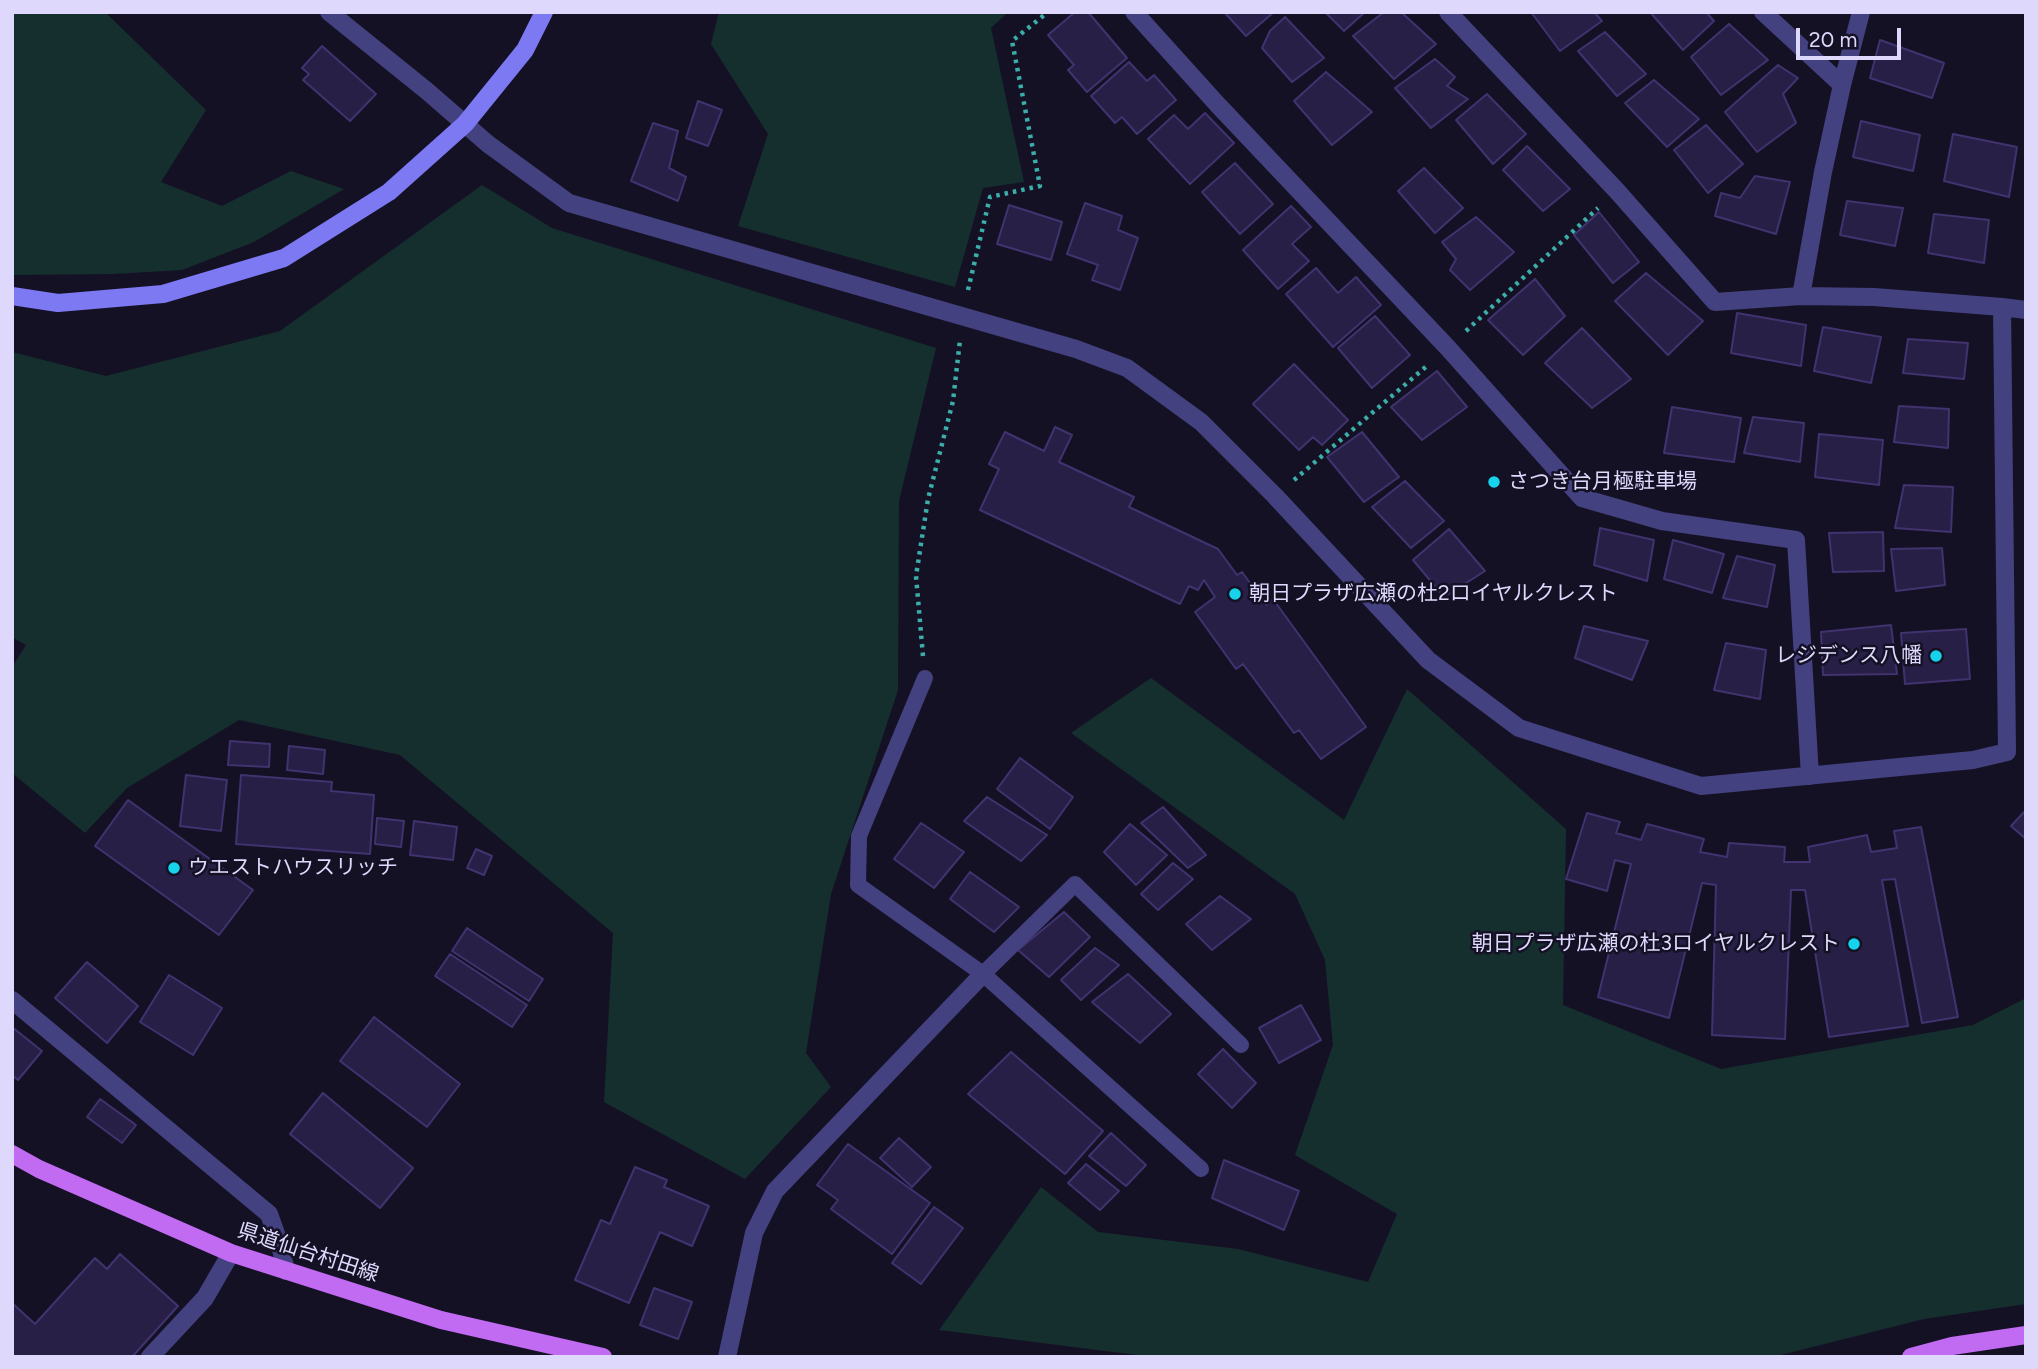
<!DOCTYPE html>
<html>
<head>
<meta charset="utf-8">
<style>
  body { margin:0 }
  #map { position:relative; width:2038px; height:1369px; overflow:hidden; background:#151125; font-family:Figtree,sans-serif }
  canvas { display:block }
  .frame { position:absolute; inset:0; border:14px solid #ded9fc; pointer-events:none }
  .scale { position:absolute; left:1796px; top:28px; width:105px; height:32px; box-sizing:border-box; border:4px solid #ded9fc; border-top:0; padding-left:9px; font-size:21px; line-height:24px; white-space:nowrap; color:#ded9fc; -webkit-text-stroke:5px #151125; paint-order:stroke }
</style>
</head>
<body>
<div id="map">
<canvas width="2038" height="1369"></canvas>
<div class="frame"></div>
<div class="scale">20 m</div>
</div>
<script>
const ctx = document.querySelector('canvas').getContext('2d');
ctx.lineJoin = 'round';
function fill(path, color) { ctx.fillStyle = color; ctx.fill(path, 'evenodd'); }
const poly = rows => new Path2D(rows.map(r => 'M' + r).join(''));
function strokePath(path, color, width, dash) { ctx.strokeStyle = color; ctx.lineWidth = width; ctx.lineCap = dash ? 'butt' : 'round'; ctx.setLineDash(dash || []); ctx.stroke(path); }
function label(font, color, halo, rows, align = 'center') {
  ctx.font = font + ' Figtree,"Noto Sans JP",sans-serif'; ctx.lineWidth = 5; ctx.setLineDash([]); ctx.textBaseline = 'middle'; ctx.strokeStyle = halo; ctx.fillStyle = color; for (const [text, x, y, turn = 0] of rows) {
    ctx.save(); ctx.translate(x, y); ctx.rotate((+turn || 0) * Math.PI / 180); ctx.textAlign = isNaN(turn) ? turn : align; if (halo) ctx.strokeText(text, 0, 0); ctx.fillText(text, 0, 0); ctx.restore();
  }
}
fill(poly([
  [12,12,105,12,206,110,161,182,222,206,291,171,344,189,254,242,182,270,113,274,12,275],
  [719,12,1008,12,991,28,1024,182,983,188,955,287,738,226,768,134,711,44],
  [482,185,552,228,936,348,899,501,898,690,831,894,806,1053,831,1087,745,1179,604,1102,613,933,400,755,239,720,127,788,85,833,12,773,12,667,26,645,12,637,12,352,106,376,280,331],
  [1151,678,1344,820,1407,689,1566,829,1563,1005,1721,1069,1973,1025,2026,998,2026,1304,1924,1319,1773,1357,1153,1357,939,1330,1041,1187,1098,1232,1238,1249,1368,1282,1397,1214,1295,1155,1333,1045,1325,960,1295,894,1071,733]
]), '#152f2e');
const building = poly([
  [1075,12,1088,12,1127,58,1087,92,1068,70,1074,65,1048,35,1075,12],
  [1224,12,1274,12,1246,36,1224,12],
  [1325,12,1365,12,1344,31,1325,12],
  [1384,12,1401,12,1436,44,1394,79,1353,36,1384,12],
  [1531,12,1594,12,1602,21,1560,51,1531,12],
  [1650,12,1706,12,1714,21,1683,50,1650,12],
  [1285,17,1324,58,1292,82,1262,48,1270,31,1285,17],
  [1729,24,1768,60,1721,95,1691,57,1729,24],
  [1605,32,1646,74,1617,96,1578,51,1605,32],
  [1880,40,1944,63,1932,98,1870,78,1880,40],
  [322,46,376,94,350,121,303,80,309,74,302,68,322,46],
  [1435,59,1455,77,1447,86,1468,99,1431,128,1395,88,1435,59],
  [1129,62,1147,81,1154,75,1176,100,1137,134,1122,117,1115,123,1091,96,1129,62],
  [1778,65,1798,78,1783,94,1796,123,1757,152,1725,112,1778,65],
  [1326,72,1372,112,1332,145,1294,101,1326,72],
  [1654,80,1699,119,1667,147,1625,103,1654,80],
  [1487,94,1526,134,1493,164,1456,120,1487,94],
  [698,101,722,110,708,146,686,138,698,101],
  [1205,113,1234,143,1190,184,1148,139,1174,115,1188,129,1205,113],
  [1861,121,1920,135,1913,171,1853,157,1861,121],
  [653,123,678,131,669,168,686,177,678,201,631,181,653,123],
  [1706,125,1743,164,1708,193,1674,150,1706,125],
  [1953,134,2017,147,2009,197,1944,181,1953,134],
  [1527,146,1570,189,1543,211,1503,170,1527,146],
  [1235,163,1273,204,1240,234,1202,192,1235,163],
  [1424,168,1463,208,1435,233,1398,191,1424,168],
  [1755,176,1790,182,1776,234,1715,216,1721,193,1740,198,1755,176],
  [1847,201,1903,208,1895,246,1840,235,1847,201],
  [1085,203,1122,216,1118,230,1138,238,1120,290,1092,280,1098,265,1067,254,1085,203],
  [1009,205,1062,222,1051,260,997,244,1009,205],
  [1291,206,1311,227,1292,244,1309,261,1278,289,1243,250,1291,206],
  [1599,212,1639,262,1613,283,1574,235,1599,212],
  [1934,214,1989,220,1984,263,1928,253,1934,214],
  [1476,217,1514,252,1470,290,1450,270,1456,259,1442,242,1476,217],
  [1316,268,1338,293,1356,277,1381,305,1333,347,1286,294,1316,268],
  [1646,273,1703,321,1668,355,1615,301,1646,273],
  [1535,279,1565,316,1523,355,1488,320,1535,279],
  [1737,313,1806,325,1801,366,1731,353,1737,313],
  [1375,316,1410,355,1372,388,1338,348,1375,316],
  [1823,327,1881,337,1871,383,1814,371,1823,327],
  [1582,328,1631,379,1592,408,1545,363,1582,328],
  [1908,339,1968,343,1964,379,1903,373,1908,339],
  [1294,364,1348,420,1322,445,1313,437,1299,450,1253,404,1294,364],
  [1437,371,1467,407,1422,440,1391,407,1437,371],
  [1899,406,1949,409,1948,448,1894,442,1899,406],
  [1672,407,1741,418,1734,462,1664,453,1672,407],
  [1753,417,1804,423,1800,462,1744,453,1753,417],
  [1055,427,1072,435,1059,462,1134,497,1129,507,1218,549,1237,575,1242,572,1266,605,1273,599,1366,727,1321,759,1299,730,1294,733,1243,664,1236,669,1195,612,1215,597,1204,580,1198,590,1189,586,1180,604,980,510,999,469,989,464,1005,432,1044,451,1055,427],
  [1362,432,1399,477,1364,502,1327,457,1362,432],
  [1819,434,1883,440,1879,485,1815,477,1819,434],
  [1405,481,1444,521,1411,548,1372,507,1405,481],
  [1904,485,1953,487,1951,532,1895,528,1904,485],
  [1600,528,1654,540,1647,581,1594,565,1600,528],
  [1449,529,1485,571,1444,597,1413,560,1449,529],
  [1883,532,1884,571,1833,572,1829,533,1883,532],
  [1673,540,1724,554,1712,593,1664,579,1673,540],
  [1942,548,1945,585,1896,591,1891,549,1942,548],
  [1737,556,1775,565,1767,607,1723,598,1737,556],
  [1891,625,1897,674,1823,675,1821,632,1891,625],
  [1584,626,1648,641,1632,680,1575,658,1584,626],
  [1966,629,1970,679,1905,684,1901,633,1966,629],
  [1726,643,1766,650,1760,699,1714,690,1726,643],
  [230,741,270,744,269,767,228,765,230,741],
  [289,746,325,750,323,774,287,770,289,746],
  [1020,758,1073,797,1050,829,997,789,1020,758],
  [186,775,227,780,221,831,180,826,186,775],
  [241,775,332,782,331,791,374,795,370,854,236,844,241,775],
  [987,797,1047,835,1021,861,964,821,987,797],
  [128,800,253,890,219,935,95,846,128,800],
  [1163,807,1206,855,1188,868,1141,823,1163,807],
  [2026,810,2026,839,2011,826,2026,810],
  [1587,813,1620,822,1616,833,1641,840,1647,824,1704,839,1700,852,1727,857,1729,843,1785,847,1784,862,1810,862,1808,847,1867,835,1871,852,1897,848,1894,831,1921,827,1958,1017,1922,1023,1895,879,1882,880,1908,1026,1829,1037,1805,890,1791,890,1785,1039,1712,1035,1716,885,1702,883,1669,1018,1598,997,1631,864,1615,860,1607,891,1566,879,1587,813],
  [377,818,404,821,401,847,375,844,377,818],
  [414,821,457,827,453,860,410,855,414,821],
  [921,823,964,852,934,888,894,859,921,823],
  [1130,824,1167,855,1136,885,1104,852,1130,824],
  [476,849,492,856,484,875,467,868,476,849],
  [1173,863,1193,879,1158,910,1141,894,1173,863],
  [970,872,1019,907,994,932,950,899,970,872],
  [1220,896,1251,919,1212,950,1186,924,1220,896],
  [1064,912,1090,937,1049,977,1018,950,1064,912],
  [467,928,543,979,529,1001,452,951,467,928],
  [1095,948,1119,965,1081,1000,1061,980,1095,948],
  [450,954,527,1005,512,1027,435,976,450,954],
  [87,962,138,1006,107,1043,55,998,87,962],
  [1128,974,1171,1014,1140,1043,1092,1002,1128,974],
  [169,975,222,1008,193,1055,140,1022,169,975],
  [1301,1005,1321,1040,1279,1063,1259,1028,1301,1005],
  [374,1017,460,1084,427,1127,340,1061,374,1017],
  [12,1027,42,1051,18,1080,12,1075,12,1027],
  [1223,1049,1256,1083,1232,1108,1198,1074,1223,1049],
  [1011,1052,1103,1131,1065,1174,968,1094,1011,1052],
  [323,1093,413,1168,380,1208,290,1134,323,1093],
  [100,1099,136,1125,122,1143,87,1117,100,1099],
  [1111,1133,1146,1165,1126,1186,1089,1156,1111,1133],
  [899,1138,931,1167,912,1187,880,1158,899,1138],
  [848,1144,930,1203,892,1254,831,1209,838,1200,817,1185,848,1144],
  [1224,1160,1299,1191,1284,1230,1212,1198,1224,1160],
  [1086,1164,1119,1191,1100,1210,1068,1183,1086,1164],
  [635,1167,667,1180,664,1187,709,1206,692,1246,660,1232,629,1303,575,1280,601,1220,610,1224,635,1167],
  [934,1207,963,1228,921,1284,892,1263,934,1207],
  [120,1254,178,1306,132,1357,12,1357,12,1303,35,1324,95,1258,107,1269,120,1254],
  [654,1288,692,1302,678,1339,640,1325,654,1288]
]);
fill(building, '#271f45');
strokePath(building, '#40336f', 2);
strokePath(poly([
  [968,290,990,197,1040,186,1012,41,1048,12],
  [1466,331,1598,208],
  [1294,480,1428,365],
  [923,656,916,576,928,499,953,401,960,340]
]), '#3baea9', 4.5, [3.5, 5]);
strokePath(poly([
  [925,678,859,836,858,885,983,974,1201,1169],
  [983,974,1075,884,1241,1045]
]), '#444180', 16);
strokePath(poly([
  [329,12,427,91,488,144,569,203,1076,349,1127,368,1201,422,1275,496,1428,660,1519,728,1701,786,1973,760,2007,752,2002,307,1874,297,1801,296,1715,302,1617,191,1448,12],
  [1134,12,1217,104,1448,348,1582,498,1662,521,1796,540,1810,776],
  [1763,12,1842,85],
  [1801,296,1823,172,1842,85,1861,12],
  [2002,307,2026,310],
  [12,1000,269,1214,280,1245,286,1271],
  [150,1357,205,1298,231,1253],
  [727,1357,754,1233,775,1191,983,974]
]), '#444180', 18);
strokePath(poly([
  [12,296,58,303,163,294,284,258,389,192,465,124,525,50,544,12]
]), '#7d79f3', 18);
strokePath(poly([
  [12,1154,39,1169,231,1253,441,1320,603,1357],
  [1911,1357,1952,1346,2026,1335]
]), '#c16af2', 18);
for (const [x, y, r, color] of [
  [1494,482,7,"#16d3eb"],
  [1235,594,7,"#16d3eb"],
  [1936,656,7,"#16d3eb"],
  [174,868,7,"#16d3eb"],
  [1854,944,7,"#16d3eb"]
]) { const dot = new Path2D(); dot.arc(x, y, r, 0, 2 * Math.PI); ctx.fillStyle = color; ctx.fill(dot); strokePath(dot, '#151125', 2.5); }
label('21px', '#ded9fc', '#151125', [
  ["さつき台月極駐車場",1508,482],
  ["朝日プラザ広瀬の杜2ロイヤルクレスト",1249,594],
  ["レジデンス八幡",1922,656,"right"],
  ["ウエストハウスリッチ",188,868],
  ["朝日プラザ広瀬の杜3ロイヤルクレスト",1840,944,"right"]
], 'left');
label('21px', '#ded9fc', '#151125', [
  ["県道仙台村田線",308,1253,18]
]);
</script>
</body>
</html>
